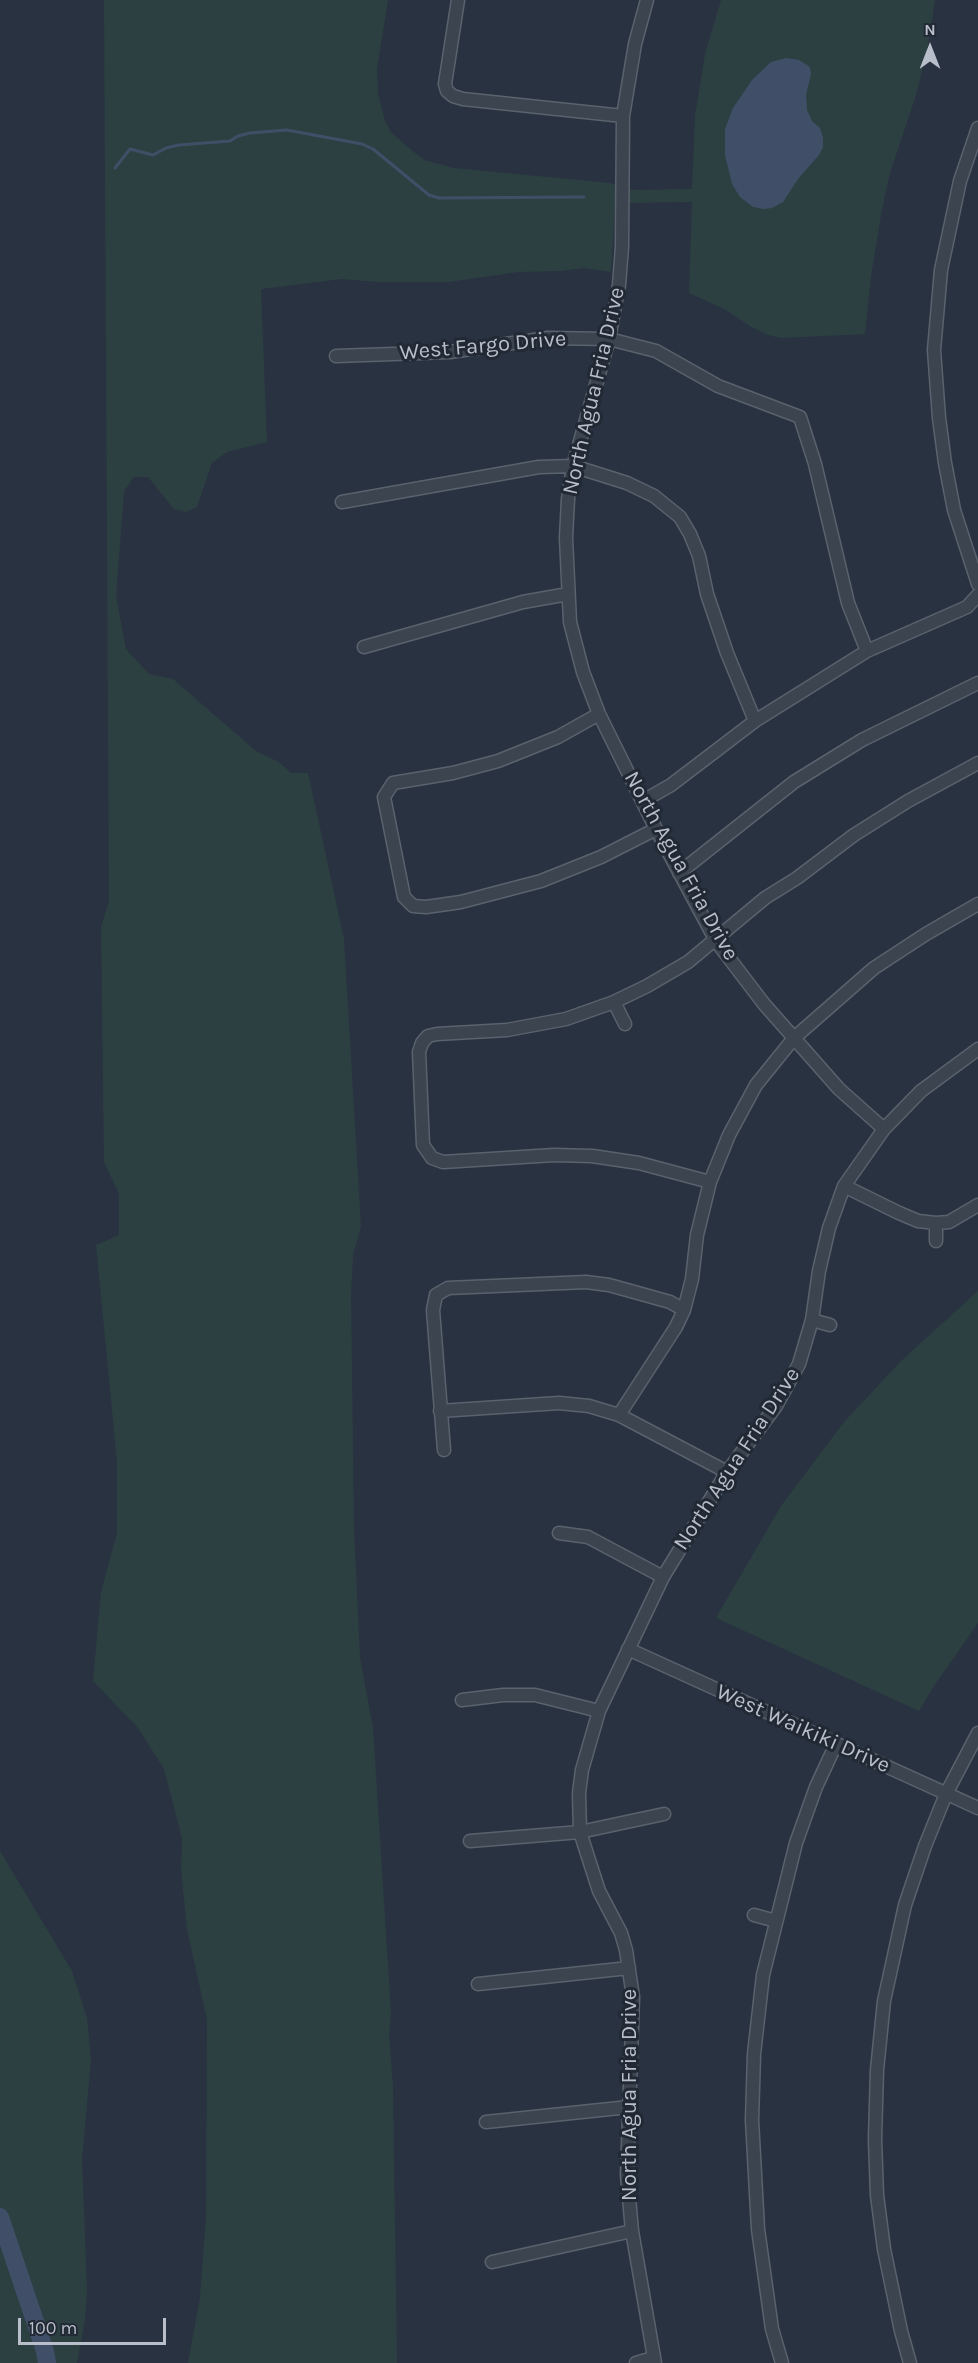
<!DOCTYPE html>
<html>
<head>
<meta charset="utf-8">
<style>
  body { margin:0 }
  #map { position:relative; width:978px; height:2363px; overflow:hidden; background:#293240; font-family:Karla,sans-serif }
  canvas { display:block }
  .north { position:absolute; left:900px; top:18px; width:60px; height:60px; -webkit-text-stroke:4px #212935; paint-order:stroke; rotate:0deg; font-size:16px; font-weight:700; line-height:24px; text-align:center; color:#b9bfca }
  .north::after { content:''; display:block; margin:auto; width:21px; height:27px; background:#b9bfca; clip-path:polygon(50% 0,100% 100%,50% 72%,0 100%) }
  .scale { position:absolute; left:18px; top:2318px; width:148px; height:27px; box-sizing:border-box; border:3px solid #b9bfca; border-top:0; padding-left:8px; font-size:18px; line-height:21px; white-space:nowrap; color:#b9bfca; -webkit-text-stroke:4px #212935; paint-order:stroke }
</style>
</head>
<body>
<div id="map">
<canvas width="978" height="2363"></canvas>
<div class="north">N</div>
<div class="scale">100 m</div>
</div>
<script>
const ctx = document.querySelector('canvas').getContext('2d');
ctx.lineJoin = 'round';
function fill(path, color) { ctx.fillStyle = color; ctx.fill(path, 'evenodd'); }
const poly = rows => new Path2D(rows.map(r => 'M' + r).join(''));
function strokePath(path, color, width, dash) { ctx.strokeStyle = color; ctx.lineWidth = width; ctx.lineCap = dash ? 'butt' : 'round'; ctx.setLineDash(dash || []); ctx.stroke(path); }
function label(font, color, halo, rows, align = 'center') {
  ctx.font = font + ' Karla,sans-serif'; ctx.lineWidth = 6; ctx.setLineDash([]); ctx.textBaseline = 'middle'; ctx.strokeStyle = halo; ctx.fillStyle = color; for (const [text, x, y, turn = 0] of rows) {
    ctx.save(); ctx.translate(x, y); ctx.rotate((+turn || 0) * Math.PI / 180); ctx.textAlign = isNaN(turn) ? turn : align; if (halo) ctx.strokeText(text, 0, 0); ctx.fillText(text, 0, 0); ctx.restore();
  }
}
fill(poly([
  [104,0,388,0,377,69,378,94,385,121,391,132,403,143,424,160,454,168,610,183,632,190,692,189,695,116,705,54,721,0,935,0,927,52,916,95,890,173,882,209,871,276,865,334,781,338,768,335,750,326,724,309,689,293,692,202,615,203,611,272,584,268,560,271,518,272,449,282,377,282,342,279,261,289,267,442,227,452,212,463,197,507,186,512,174,509,148,477,134,477,124,491,116,596,126,649,149,674,173,679,256,751,279,762,291,773,308,773,344,939,361,1227,353,1255,351,1293,354,1529,360,1657,373,1728,391,2012,389,2034,393,2088,397,2363,188,2363,200,2297,206,2217,207,2020,187,1929,181,1869,182,1838,164,1769,138,1728,93,1681,101,1592,117,1533,117,1462,96,1245,119,1235,119,1194,104,1162,101,927,109,901],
  [978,1291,978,1623,934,1686,919,1711,716,1618,781,1506,844,1422,901,1361],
  [0,1851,72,1971,87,2018,91,2060,82,2160,87,2291,85,2320,77,2363,0,2363]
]), '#2c4042');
fill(poly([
  [786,58,799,60,810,67,811,74,806,95,807,110,812,121,820,128,823,138,823,147,819,155,798,179,783,202,772,208,764,209,753,207,740,197,732,184,725,155,725,129,733,108,752,80,771,62]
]), '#404f67');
strokePath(poly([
  [115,168,130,149,153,155,166,148,179,145,230,141,238,136,250,133,287,130,362,144,373,149,429,195,439,198,584,197]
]), '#404f67', 3);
strokePath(poly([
  [0,2217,45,2351,47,2363]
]), '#404f67', 18);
const minor = poly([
  [458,0,445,84,447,91,453,96,463,99,623,116],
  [647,0,635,44,623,116,622,247,619,285,609,339,573,466,568,499,566,538,570,622,583,672,599,714,656,829,716,941,764,1004,839,1089,884,1129],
  [978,128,960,181,941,270,934,350,939,418,945,463,954,510,978,584],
  [336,356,450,352,548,338,609,339,656,351,718,386,800,417,815,464,848,603,867,651],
  [342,502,539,467,573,466,627,483,654,496,680,517,690,534,699,556,707,594,727,653,755,721],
  [364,647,523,602,568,594],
  [599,714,558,737,498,761,453,773,393,783,384,797,404,897,413,906,426,907,461,902,541,881,601,857,656,829],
  [643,801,671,785,755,721,867,651,967,607,978,595],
  [679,873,794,782,862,740,978,683],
  [614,1002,625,1024],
  [710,1182,639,1163,592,1156,554,1155,443,1162,432,1158,423,1145,419,1052,422,1043,428,1036,437,1034,507,1030,566,1019,614,1002,647,986,688,962,765,898,797,878,854,835,908,801,978,763],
  [844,1186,899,1213,918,1221,936,1223,949,1222,978,1205],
  [936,1223,936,1241],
  [812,1320,830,1325],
  [440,1411,559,1403,589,1406,619,1415,727,1472],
  [619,1415,676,1327,684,1310,692,1279,697,1235,710,1182,729,1135,756,1085,794,1038,874,968,926,934,978,904],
  [444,1450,433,1310,436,1295,448,1288,586,1282,609,1285,645,1295,670,1302,684,1310],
  [559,1533,588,1537,663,1577],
  [628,1649,978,1808],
  [462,1700,503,1695,535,1695,599,1711],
  [470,1841,580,1832,664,1814],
  [754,1915,776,1921],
  [478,1984,629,1968],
  [486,2122,629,2107],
  [492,2262,632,2231],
  [636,2363,653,2358],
  [655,2363,632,2231,627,2175,633,1997,626,1950,621,1933,599,1891,580,1832,579,1793,582,1770,599,1711,663,1577,727,1472,776,1406,799,1364,812,1320,819,1271,829,1228,844,1186,884,1129,921,1091,978,1049],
  [782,2363,772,2329,758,2229,752,2120,754,2054,763,1975,796,1843,816,1787,836,1744],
  [910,2363,901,2331,884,2249,877,2195,875,2139,877,2070,884,2001,905,1905,925,1846,946,1794,978,1733]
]);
strokePath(minor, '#5a626d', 15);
strokePath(minor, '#3c4450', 12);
label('22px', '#b9bfca', '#212935', [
  ["West Fargo Drive",483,346,-5],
  ["North Agua Fria Drive",594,391,-77],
  ["North Agua Fria Drive",681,866,61],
  ["North Agua Fria Drive",737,1459,-57],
  ["West Waikiki Drive",803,1729,24],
  ["North Agua Fria Drive",630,2095,-90]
]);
</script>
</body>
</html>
